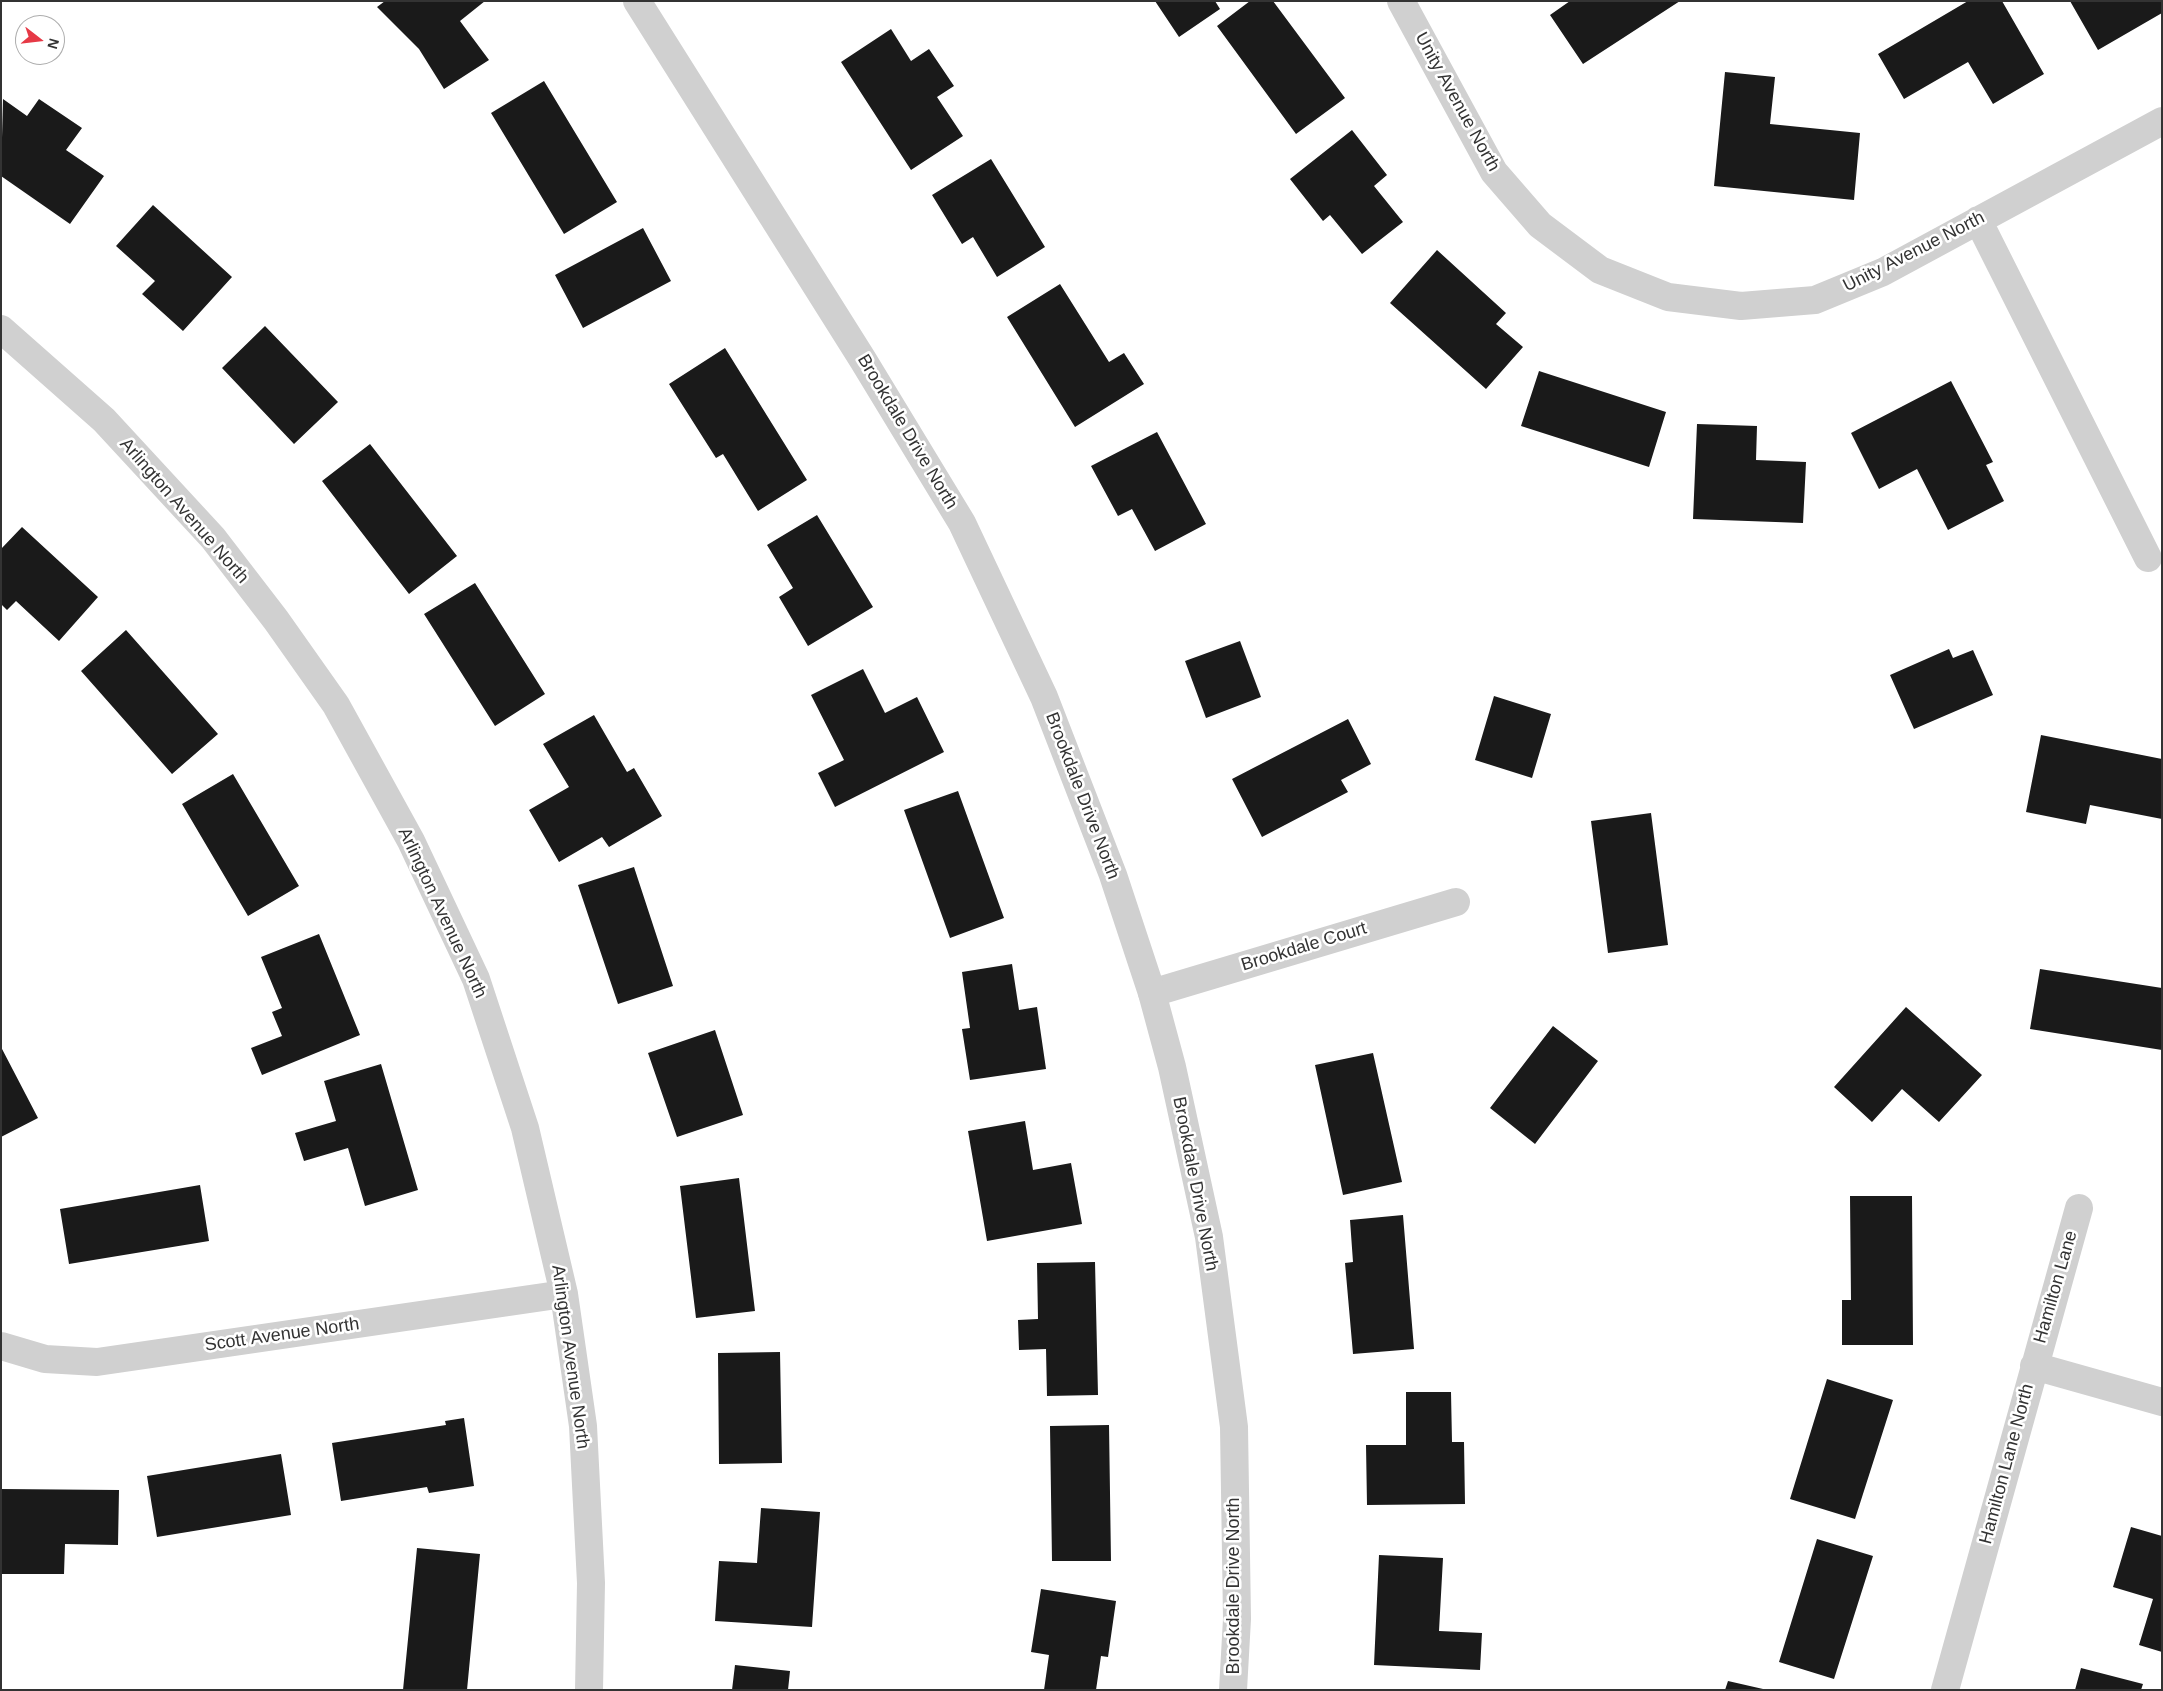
<!DOCTYPE html>
<html>
<head>
<meta charset="utf-8">
<style>
  body { margin:0 }
  #map { position:relative; width:2163px; height:1691px; overflow:hidden; background:#fff; font-family:Helvetica,sans-serif }
  canvas { display:block }
  .frame { position:absolute; inset:0; border:2px solid #333; pointer-events:none }
  .north { position:absolute; left:15px; top:15px; width:50px; height:50px; box-sizing:border-box; background:#fff; border:1px solid #adadad; border-radius:50%; rotate:106deg; font-size:14px; font-weight:700; line-height:20px; text-align:center; color:#333 }
  .north::after { content:''; display:block; margin:auto; width:18px; height:22px; background:#e63946; clip-path:polygon(50% 0,100% 100%,50% 72%,0 100%) }
</style>
</head>
<body>
<div id="map">
<canvas width="2163" height="1691"></canvas>
<div class="frame"></div>
<div class="north">N</div>
</div>
<script>
const ctx = document.querySelector('canvas').getContext('2d');
ctx.lineJoin = 'round';
function fill(path, color) { ctx.fillStyle = color; ctx.fill(path, 'evenodd'); }
const poly = rows => new Path2D(rows.map(r => 'M' + r).join(''));
function strokePath(path, color, width, dash) { ctx.strokeStyle = color; ctx.lineWidth = width; ctx.lineCap = dash ? 'butt' : 'round'; ctx.setLineDash(dash || []); ctx.stroke(path); }
function label(font, color, halo, rows, align = 'center') {
  ctx.font = font + ' Helvetica,sans-serif'; ctx.lineWidth = 5; ctx.setLineDash([]); ctx.textBaseline = 'middle'; ctx.strokeStyle = halo; ctx.fillStyle = color; for (const [text, x, y, turn = 0] of rows) {
    ctx.save(); ctx.translate(x, y); ctx.rotate((+turn || 0) * Math.PI / 180); ctx.textAlign = isNaN(turn) ? turn : align; if (halo) ctx.strokeText(text, 0, 0); ctx.fillText(text, 0, 0); ctx.restore();
  }
}
fill(poly([
  [385,1,485,1,460,21,489,60,444,89,419,49,377,7],
  [1155,1,1215,1,1220,9,1179,37],
  [1250,1,1273,1,1345,98,1296,134,1217,26],
  [1570,1,1680,1,1583,64,1550,15],
  [1968,1,2002,1,2044,74,1993,104,1968,62,1904,99,1878,54],
  [2070,1,2162,1,2162,13,2098,50],
  [891,29,911,61,929,49,954,86,937,97,963,136,911,170,841,62],
  [1725,72,1775,77,1770,124,1860,133,1854,200,1714,186],
  [544,81,617,202,564,234,491,113],
  [3,99,27,116,39,99,82,128,66,150,104,176,70,224,1,176],
  [1352,130,1387,175,1374,186,1403,222,1362,254,1330,215,1323,221,1290,179],
  [991,159,1045,247,997,277,973,237,962,244,932,195],
  [153,205,232,277,183,331,142,294,155,281,116,246],
  [643,228,671,281,583,328,555,275],
  [1437,250,1506,313,1496,324,1523,347,1486,389,1390,303],
  [1060,284,1109,362,1124,353,1144,384,1075,427,1007,317],
  [265,326,338,402,294,444,222,368],
  [725,348,807,480,758,511,723,454,716,458,669,384],
  [1539,371,1666,412,1649,467,1521,426],
  [1951,381,1993,462,1986,465,2004,501,1948,530,1917,469,1879,489,1851,433],
  [1697,424,1757,426,1756,460,1806,462,1803,523,1693,519],
  [1157,432,1206,524,1155,551,1132,509,1118,516,1091,466],
  [370,444,457,556,409,594,322,481],
  [817,515,873,607,808,646,779,597,793,588,767,545],
  [22,527,98,597,59,641,16,601,7,610,1,604,1,549],
  [475,583,545,694,495,726,424,614],
  [126,630,218,734,172,774,81,671],
  [1240,641,1261,697,1206,718,1185,661],
  [1949,649,1953,658,1973,650,1993,695,1914,729,1890,675],
  [863,669,885,713,917,697,944,752,835,807,818,773,844,760,811,695],
  [1494,696,1551,714,1532,778,1475,760],
  [594,715,627,772,634,768,662,816,609,847,602,837,559,862,529,810,569,787,543,744],
  [1348,719,1371,764,1341,780,1348,792,1262,837,1232,779],
  [2041,735,2162,759,2162,819,2090,805,2086,824,2026,812],
  [233,774,299,886,248,916,182,804],
  [958,791,1004,918,950,938,904,810],
  [1651,813,1668,945,1608,953,1591,821],
  [634,867,673,986,618,1004,578,885],
  [319,934,360,1035,262,1075,251,1048,282,1036,272,1012,282,1008,261,957],
  [1012,964,1019,1010,1037,1007,1046,1069,970,1080,962,1029,970,1028,962,972],
  [2040,969,2162,988,2162,1050,2030,1029],
  [1906,1007,1982,1075,1939,1122,1902,1089,1872,1122,1834,1087],
  [1553,1026,1598,1061,1535,1144,1490,1108],
  [715,1030,743,1115,677,1137,648,1053],
  [1,1047,38,1118,1,1137],
  [1373,1053,1402,1182,1343,1195,1315,1065],
  [381,1064,418,1190,365,1206,348,1148,304,1161,295,1133,336,1121,324,1081],
  [1025,1121,1033,1170,1071,1163,1082,1224,987,1241,968,1131],
  [739,1178,755,1311,696,1318,680,1186],
  [200,1185,209,1241,69,1264,60,1209],
  [1850,1196,1912,1196,1913,1345,1842,1345,1842,1300,1851,1300],
  [1403,1215,1414,1349,1353,1354,1345,1263,1353,1262,1350,1220],
  [1095,1262,1098,1395,1047,1396,1046,1349,1019,1350,1018,1320,1038,1319,1037,1263],
  [780,1352,782,1463,719,1464,718,1353],
  [1827,1379,1893,1400,1855,1519,1790,1499],
  [1406,1392,1451,1392,1452,1442,1464,1442,1465,1504,1367,1505,1366,1445,1406,1445],
  [464,1418,474,1486,429,1493,427,1487,341,1501,332,1443,446,1425,445,1421],
  [1109,1425,1111,1561,1052,1561,1050,1426],
  [281,1454,291,1515,157,1537,147,1476],
  [1,1489,119,1490,118,1545,65,1544,64,1574,1,1574],
  [761,1508,820,1512,812,1627,715,1621,719,1561,757,1563],
  [2131,1527,2162,1536,2162,1652,2139,1645,2153,1599,2113,1587],
  [1817,1539,1873,1556,1834,1679,1779,1662],
  [417,1548,480,1554,467,1690,403,1690],
  [1379,1555,1443,1558,1439,1631,1482,1633,1480,1670,1374,1665],
  [1041,1589,1116,1601,1108,1657,1101,1656,1096,1690,1044,1690,1049,1655,1031,1652],
  [735,1665,790,1671,788,1690,732,1690],
  [2081,1668,2143,1684,2141,1690,2075,1690],
  [1728,1681,1763,1689,1763,1690,1725,1690]
]), '#1a1a1a');
strokePath(poly([
  [1401,1,1494,172,1540,225,1600,270,1668,297,1741,306,1815,300,1883,272,2162,121],
  [1978,220,2148,558],
  [1,329,104,420,213,538,276,620,336,705,411,841,476,979,525,1128,564,1294,583,1426,591,1583,589,1690],
  [1152,993,1456,902],
  [1,1346,45,1359,97,1362,564,1294],
  [2034,1366,2162,1402],
  [1945,1690,2079,1208]
]), '#d0d0d0', 28);
strokePath(poly([
  [637,1,863,360,962,523,1044,697,1113,875,1152,993,1172,1067,1209,1237,1234,1427,1237,1619,1233,1690]
]), '#d0d0d0', 28);
label('18px', '#333', '#fff', [
  ["Unity Avenue North",1457,102,61],
  ["Unity Avenue North",1914,252,-27],
  ["Brookdale Drive North",907,432,59],
  ["Arlington Avenue North",184,511,49],
  ["Brookdale Drive North",1082,796,69],
  ["Arlington Avenue North",442,913,65],
  ["Brookdale Court",1304,947,-17],
  ["Brookdale Drive North",1195,1184,79],
  ["Hamilton Lane",2056,1287,-74],
  ["Scott Avenue North",282,1335,-8],
  ["Arlington Avenue North",570,1357,82],
  ["Hamilton Lane North",2007,1464,-75],
  ["Brookdale Drive North",1234,1586,-90]
]);
</script>
</body>
</html>
